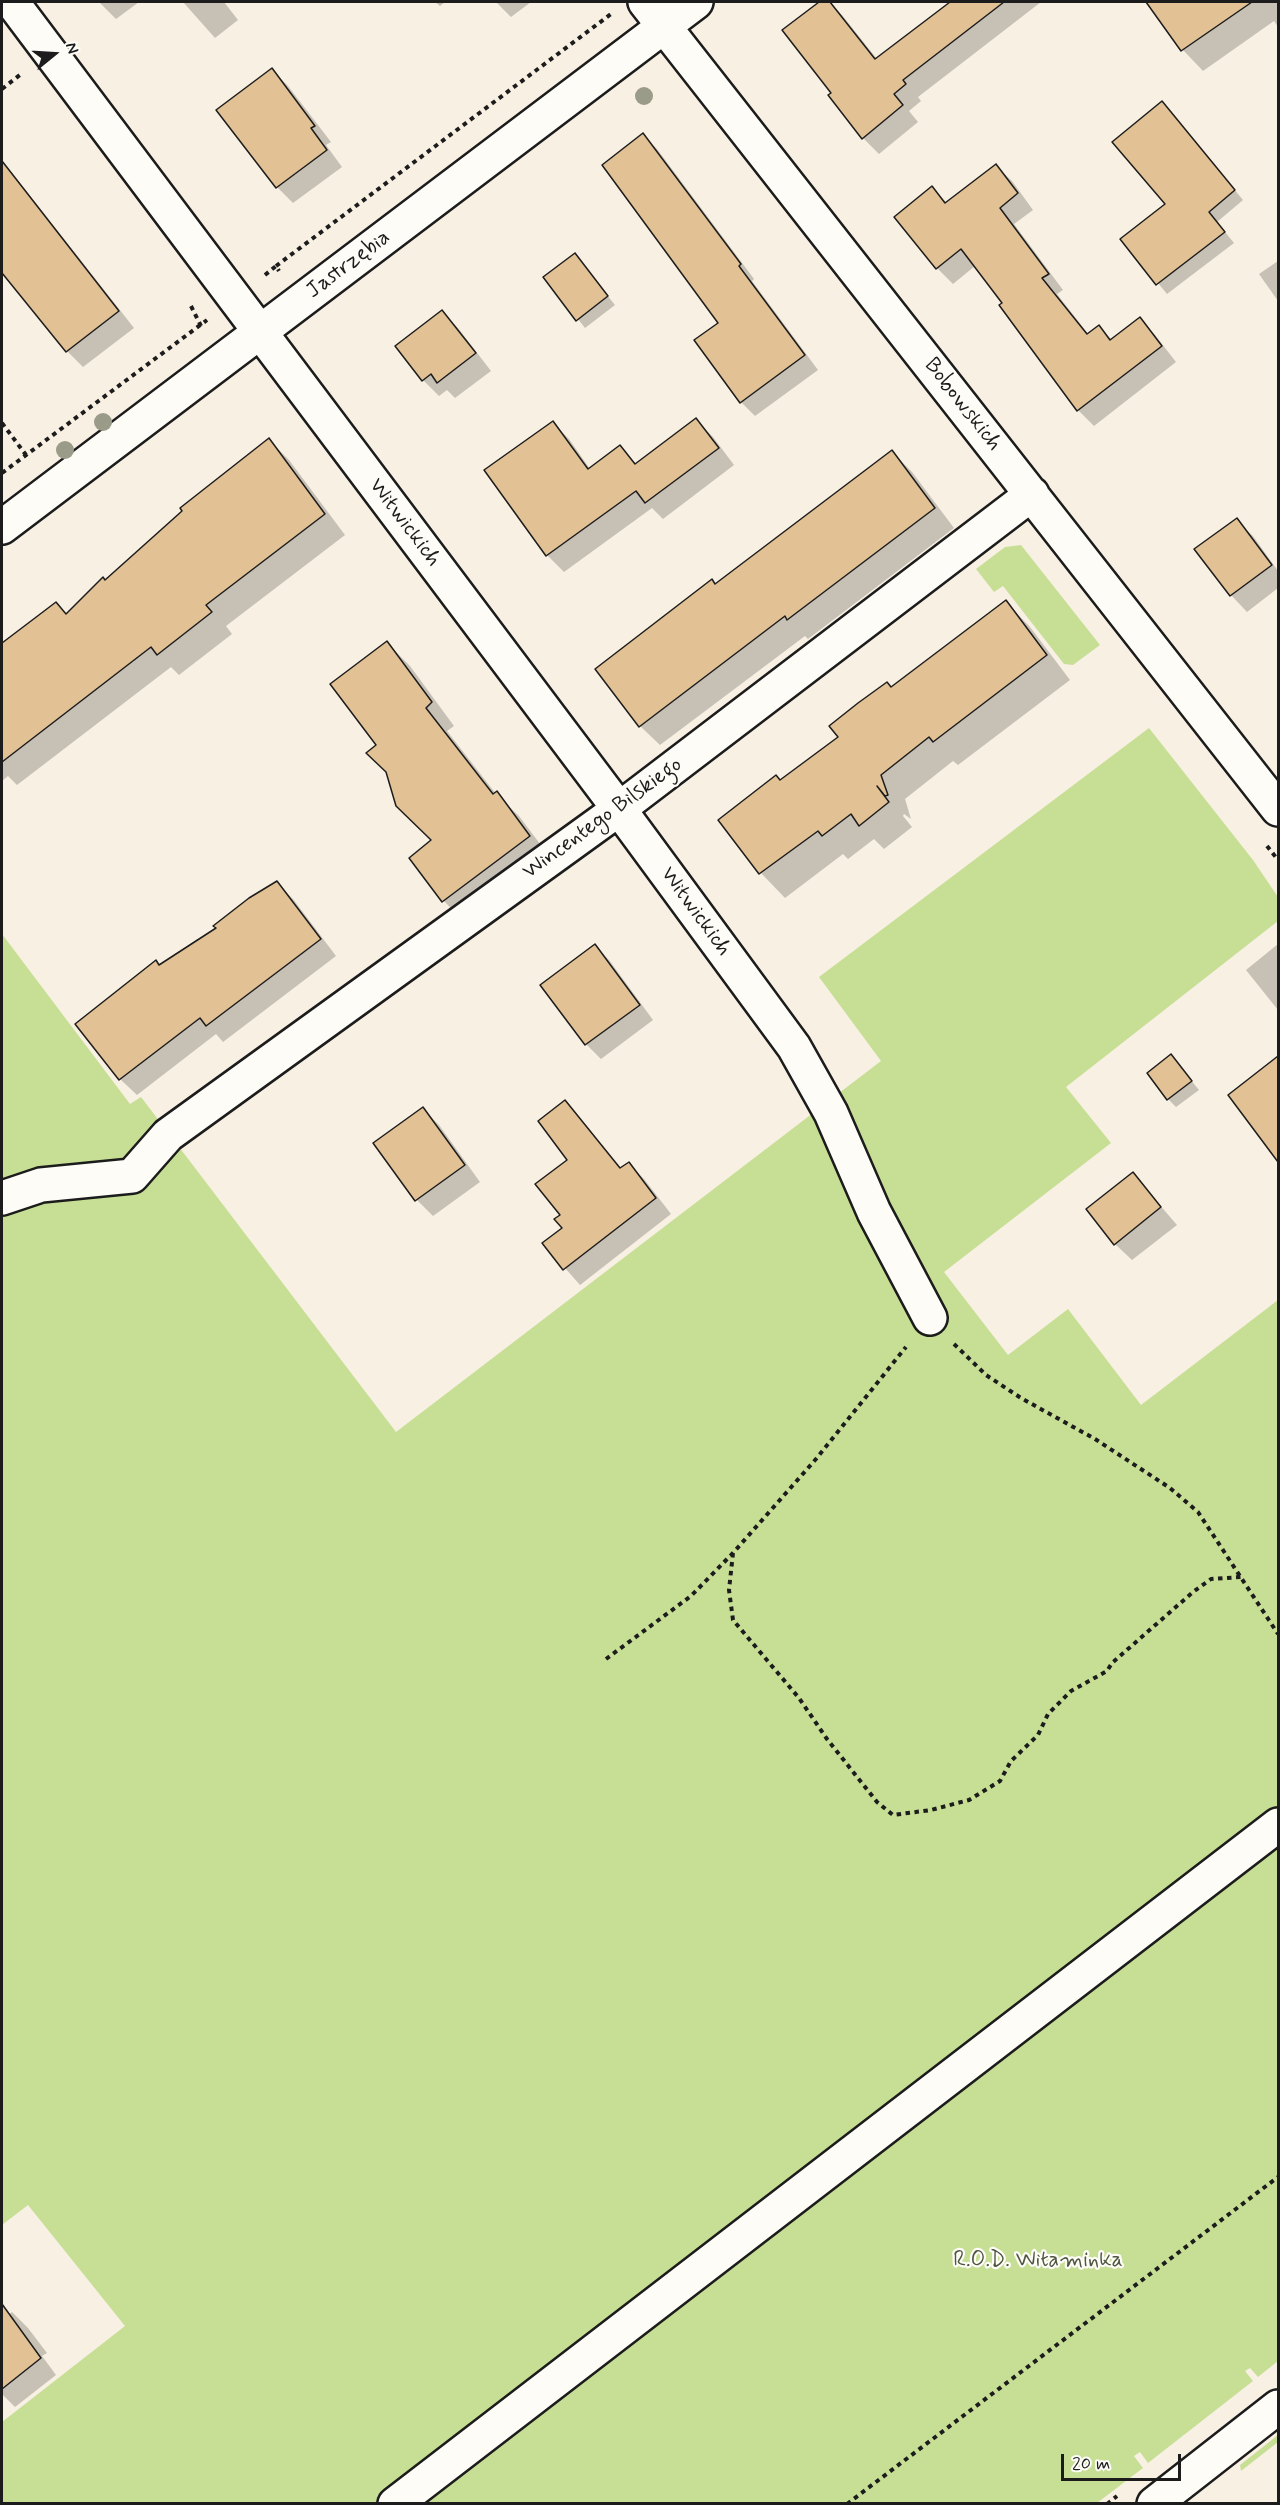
<!DOCTYPE html>
<html>
<head>
<meta charset="utf-8">
<style>
  body { margin:0 }
  #map { position:relative; width:1280px; height:2505px; overflow:hidden; background:#f8f0e3; font-family:Mynerve,sans-serif }
  canvas { display:block }
  .frame { position:absolute; inset:0; border:3px solid #1c1c1c; pointer-events:none }
  .north { position:absolute; left:24px; top:24px; width:60px; height:60px; -webkit-text-stroke:4px #fdfcf7; paint-order:stroke; rotate:72deg; font-size:16px; font-weight:700; line-height:24px; text-align:center; color:#1c1c1c }
  .north::after { content:''; display:block; margin:auto; width:21px; height:27px; background:#1c1c1c; clip-path:polygon(50% 0,100% 100%,50% 72%,0 100%) }
  .scale { position:absolute; left:1061px; top:2454px; width:120px; height:27px; box-sizing:border-box; border:3px solid #1c1c1c; border-top:0; padding-left:8px; font-size:18px; line-height:21px; white-space:nowrap; color:#1c1c1c; -webkit-text-stroke:4px #fdfcf7; paint-order:stroke }
</style>
</head>
<body>
<div id="map">
<canvas width="1280" height="2505"></canvas>
<div class="frame"></div>
<div class="north">N</div>
<div class="scale">20 m</div>
</div>
<script>
const ctx = document.querySelector('canvas').getContext('2d');
ctx.lineJoin = 'round';
function fill(path, color) { ctx.fillStyle = color; ctx.fill(path, 'evenodd'); }
const poly = rows => new Path2D(rows.map(r => 'M' + r).join(''));
function strokePath(path, color, width, dash) { ctx.strokeStyle = color; ctx.lineWidth = width; ctx.lineCap = dash ? 'butt' : 'round'; ctx.setLineDash(dash || []); ctx.stroke(path); }
function label(font, color, halo, rows, align = 'center') {
  ctx.font = font + ' Mynerve,sans-serif'; ctx.lineWidth = 4.5; ctx.setLineDash([]); ctx.textBaseline = 'middle'; ctx.strokeStyle = halo; ctx.fillStyle = color; for (const [text, x, y, turn = 0] of rows) {
    ctx.save(); ctx.translate(x, y); ctx.rotate((+turn || 0) * Math.PI / 180); ctx.textAlign = isNaN(turn) ? turn : align; if (halo) ctx.strokeText(text, 0, 0); ctx.fillText(text, 0, 0); ctx.restore();
  }
}
fill(poly([
  [1021,545,1100,645,1073,665,1064,664,1003,586,994,592,976,569,1005,547],
  [1149,728,1253,860,1278,897,1278,921,1066,1087,1111,1143,944,1272,1008,1355,1068,1309,1141,1405,1278,1300,1278,2361,1258,2377,1250,2368,1245,2371,1253,2381,1148,2463,1140,2452,1134,2456,1143,2468,1097,2503,2,2503,2,2422,125,2326,28,2205,2,2225,2,934,130,1104,141,1097,396,1432,881,1061,819,977],
  [1278,2435,1278,2442,1241,2471,1240,2465]
]), '#c7df95');
fill(poly([
  [99,2,139,2,116,19],
  [183,2,224,2,238,20,215,38],
  [435,2,445,2,440,6],
  [496,2,531,2,511,17],
  [822,2,829,2,842,15,877,59,952,2,1041,2,918,97,921,101,909,111,918,122,879,154,863,138,833,93,784,31],
  [1148,2,1278,2,1278,27,1274,21,1203,71,1183,50],
  [272,70,288,86,331,142,326,145,342,167,293,203,277,187],
  [1171,113,1243,200,1217,222,1234,243,1167,294,1122,239,1167,205],
  [643,135,657,149,754,279,752,281,818,370,755,416,741,402,720,323],
  [2,160,134,328,83,367,67,351,2,268],
  [996,166,1012,181,1033,210,1014,224,1063,290,1057,294,1089,335,1099,327,1112,340,1139,319,1155,335,1176,362,1094,426,1078,410,1046,368,1004,303,975,266,953,284,937,268,932,188,947,203],
  [575,255,615,305,585,328,545,277],
  [1278,261,1278,301,1259,274],
  [442,312,458,328,491,371,455,398,447,390,439,396,423,380],
  [696,420,713,437,734,465,663,519,652,508,564,572,547,555,486,470,553,423,569,439,590,469,620,447,637,465],
  [269,440,289,460,345,535,226,626,232,634,179,675,171,667,17,785,8,776,2,781,2,646,56,604,67,615],
  [892,452,912,472,954,528,808,639,805,636,660,745,640,726,716,585],
  [1236,520,1253,536,1278,571,1278,588,1247,612,1231,595],
  [1006,602,1030,627,1070,680,958,765,953,761,905,799,911,819,904,814,903,816,912,827,884,849,874,839,848,859,843,854,785,898,761,873,720,820,781,782,840,737,891,689],
  [387,643,410,666,454,726,447,731,496,794,519,816,552,860,466,924,444,901,411,858,433,841,378,745],
  [277,883,293,899,336,956,223,1042,216,1034,137,1095,120,1079,160,966,218,928],
  [1278,944,1278,1010,1246,970],
  [594,945,609,960,653,1020,601,1059,586,1044,542,985],
  [1171,1056,1199,1090,1176,1107,1168,1099],
  [1278,1057,1278,1154,1263,1138,1230,1095],
  [564,1102,621,1169,629,1164,644,1179,671,1214,580,1285,544,1244,564,1228,562,1215,569,1160],
  [423,1109,439,1125,480,1182,433,1216,417,1200],
  [1133,1174,1177,1225,1132,1260,1115,1244,1088,1209],
  [12,2312,28,2328,47,2353,42,2356,56,2375,15,2407,2,2394,2,2320]
]), '#0003');
const building = poly([
  [819,2,830,2,875,59,950,2,1004,2,903,80,906,84,894,94,903,105,862,139,828,95,831,93,782,30,819,2],
  [1146,2,1252,2,1181,51,1146,2],
  [272,68,315,126,311,128,327,150,276,188,216,110,272,68],
  [1162,101,1235,190,1209,212,1225,232,1156,285,1120,239,1165,204,1112,142,1162,101],
  [643,133,741,264,739,266,805,355,740,403,694,340,718,323,602,165,643,133],
  [2,161,119,311,66,352,2,273,2,161],
  [996,164,1018,193,1000,208,1049,274,1042,278,1087,334,1099,325,1110,340,1140,317,1162,346,1077,411,999,305,1002,303,961,249,936,269,894,217,932,186,945,203,996,164],
  [575,253,608,296,576,321,543,277,575,253],
  [442,310,476,353,437,383,431,374,422,381,395,346,442,310],
  [696,418,719,448,645,503,636,491,546,556,484,470,553,421,588,469,620,445,635,464,696,418],
  [269,438,325,514,206,605,212,612,157,655,151,647,2,762,2,643,56,602,66,614,103,577,105,580,182,511,180,508,269,438],
  [892,450,935,508,787,620,785,616,639,727,595,669,712,579,715,584,892,450],
  [1237,518,1272,565,1230,596,1194,549,1237,518],
  [1006,600,1047,655,933,742,929,737,881,775,888,795,885,796,877,786,889,802,859,826,851,814,822,836,818,831,759,874,718,820,776,775,780,780,838,737,829,726,858,703,887,682,891,687,1006,600],
  [387,641,432,702,426,708,493,794,497,791,530,836,442,902,409,858,431,840,396,806,386,772,366,753,376,745,330,684,387,641],
  [277,881,321,939,206,1026,200,1018,119,1080,75,1024,156,960,159,965,216,928,213,926,249,898,277,881],
  [595,944,640,1005,585,1045,540,985,595,944],
  [1171,1054,1192,1081,1167,1100,1147,1073,1171,1054],
  [1278,1056,1278,1162,1228,1095,1278,1056],
  [565,1100,620,1168,629,1162,656,1198,563,1270,542,1243,562,1228,554,1219,560,1215,535,1184,567,1160,538,1121,565,1100],
  [423,1107,465,1165,415,1201,373,1143,423,1107],
  [1133,1172,1161,1207,1114,1245,1086,1209,1133,1172],
  [2,2304,41,2358,2,2389,2,2304]
]);
fill(building, '#e2c194');
strokePath(building, '#1c1c1c', 1.5);
const minor = poly([
  [12,2,619,809,794,1047,831,1113,874,1212,930,1318],
  [645,2,1278,809],
  [2,527,696,2],
  [2,1198,41,1185,132,1176,168,1135,619,809,1032,494],
  [395,2504,1278,1825],
  [1154,2504,1278,2407]
]);
strokePath(minor, '#1c1c1c', 38);
strokePath(poly([
  [2,89,21,74],
  [276,266,611,14],
  [265,275,276,266,279,271],
  [191,306,201,326],
  [2,423,26,455],
  [2,473,207,320],
  [1267,846,1278,860],
  [954,1344,986,1375,1021,1398,1095,1439,1170,1488,1198,1512,1278,1634],
  [733,1553,729,1590,733,1620,799,1698,827,1739,877,1802,893,1815,931,1810,969,1800,1000,1781,1011,1761,1038,1735,1048,1714,1071,1691,1107,1671,1112,1663,1193,1592,1211,1579,1241,1577],
  [606,1659,691,1596,733,1553,816,1459,906,1347],
  [847,2504,1278,2177],
  [1107,2504,1117,2496]
]), '#1c1c1c', 4, [4.5, 4.5]);
strokePath(minor, '#fdfcf7', 33);
ctx.fillStyle = '#9b9b89';
for (const [x, y] of [
  [644,96],
  [103,422],
  [65,450]
]) { ctx.beginPath(); ctx.arc(x, y, 9, 0, 2 * Math.PI); ctx.fill(); }
label('22px', '#1c1c1c', '#fdfcf7', [
  ["Jastrzębia",349,265,-37],
  ["Bobowskich",962,405,52],
  ["Witwickich",404,523,53],
  ["Wincentego Bilskiego",603,819,-36],
  ["Witwickich",695,912,54]
]);
label('22px', '#4f5640', '#fdfcf7', [
  ["R.O.D. Witaminka",1038,2261]
]);
</script>
</body>
</html>
